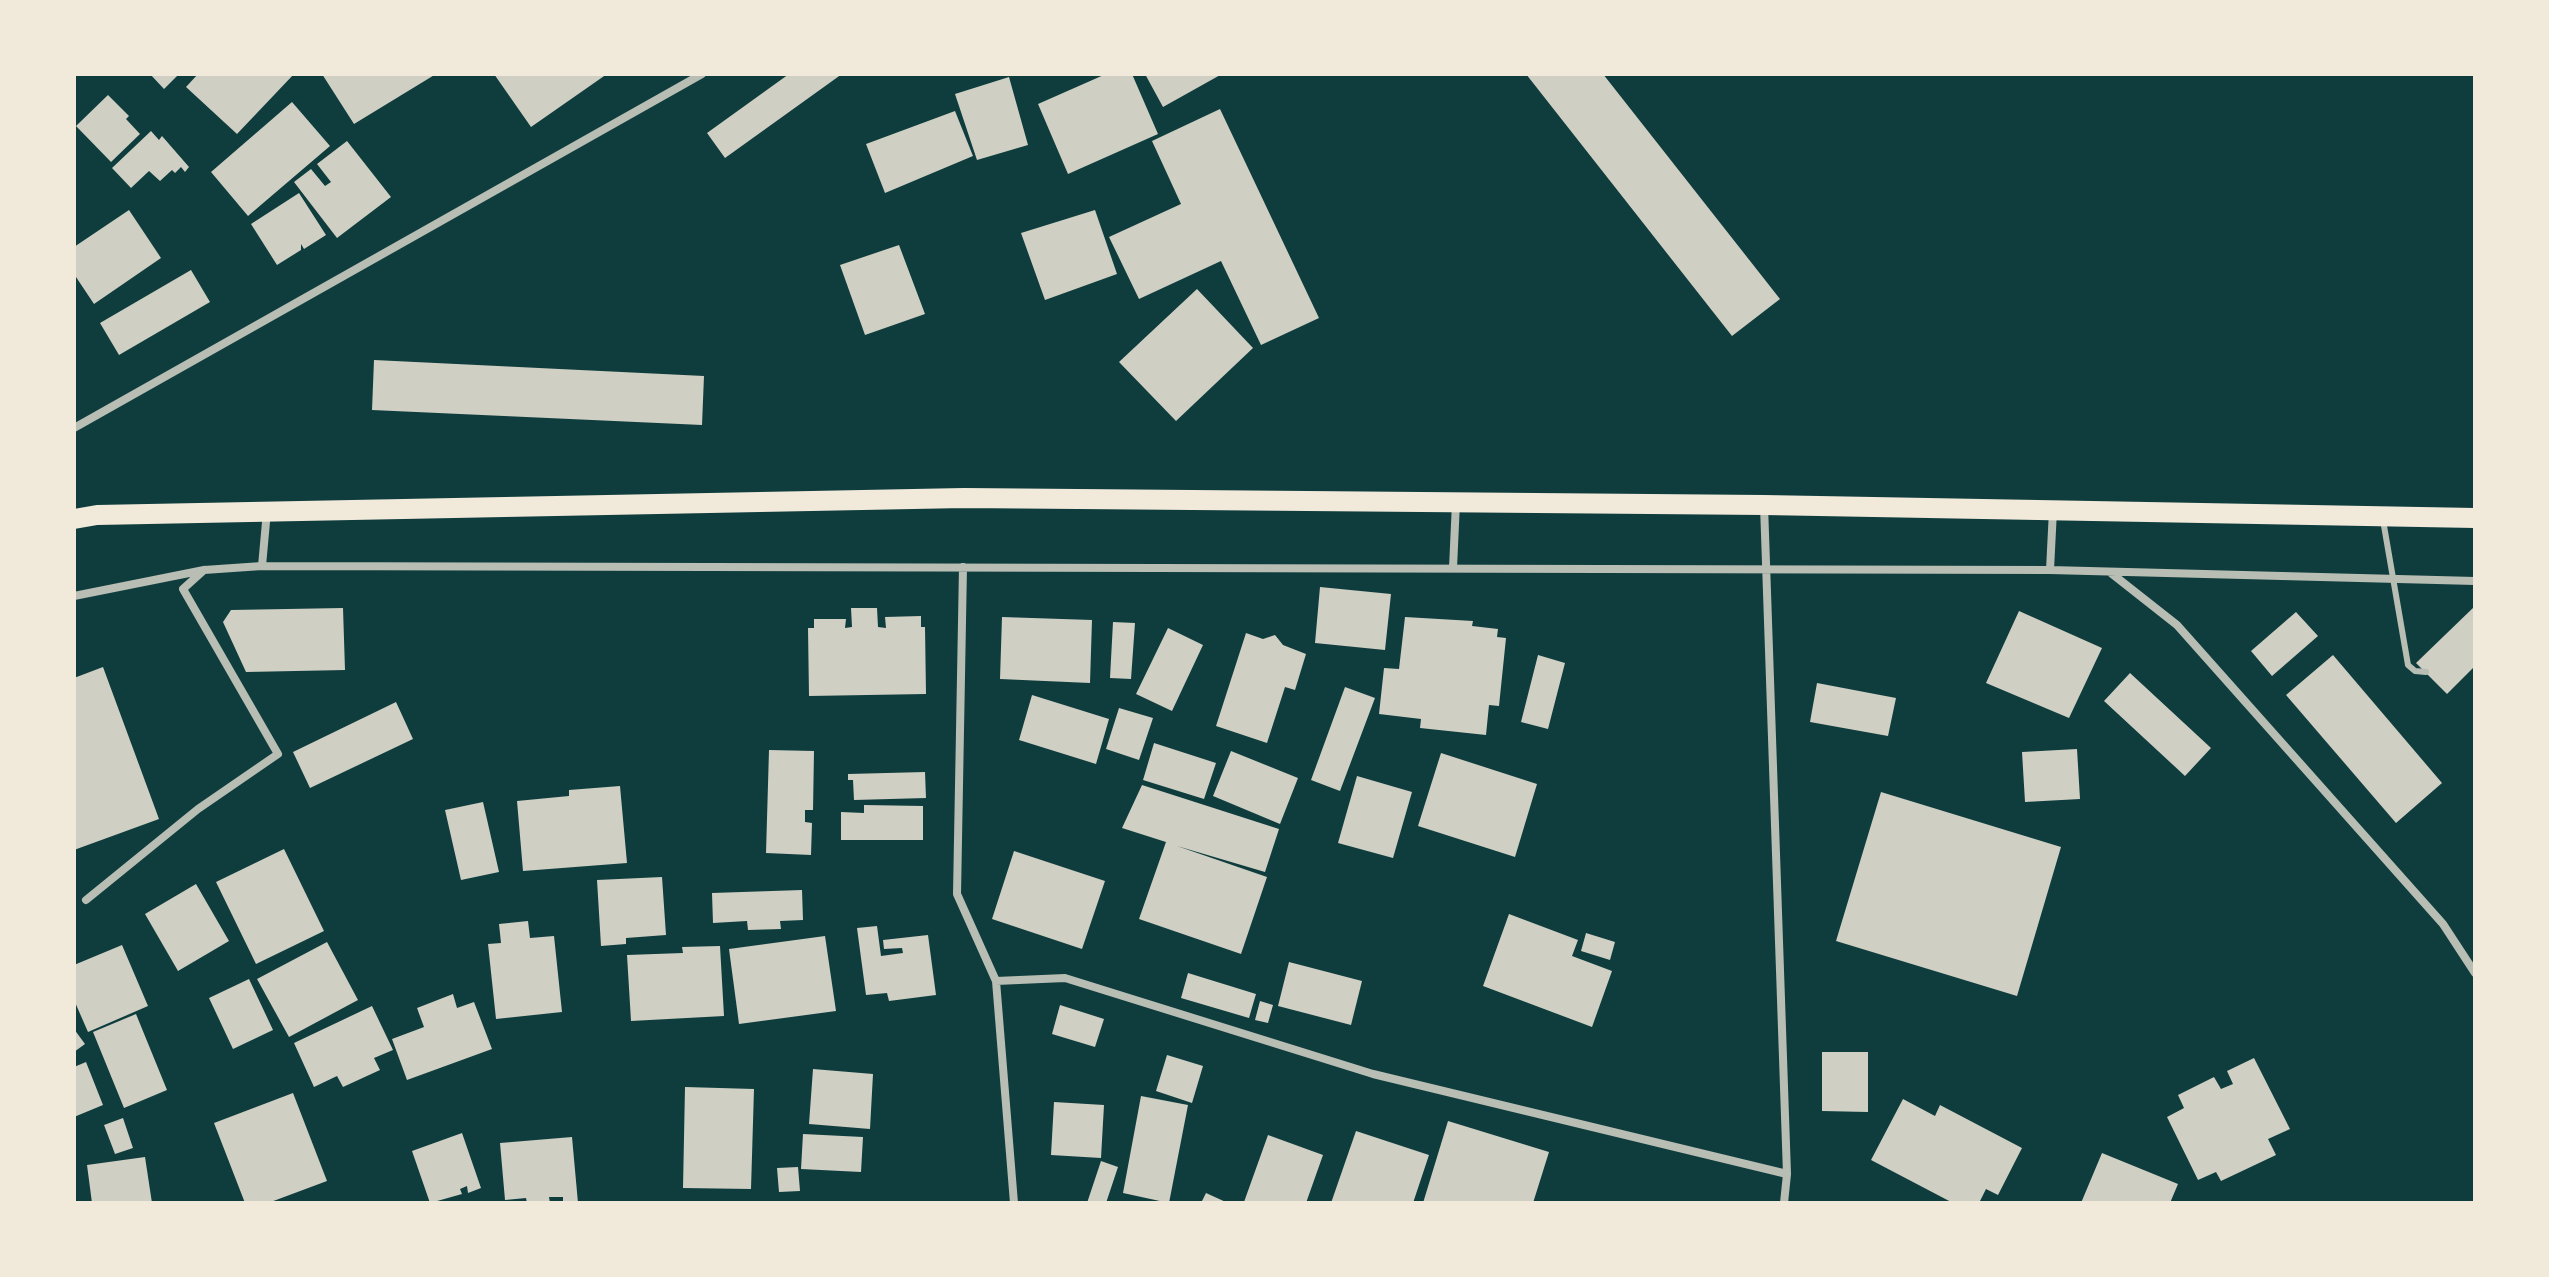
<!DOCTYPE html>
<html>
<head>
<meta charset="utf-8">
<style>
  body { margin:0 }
  #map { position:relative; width:2549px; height:1277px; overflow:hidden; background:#0f3d3e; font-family:Roboto,sans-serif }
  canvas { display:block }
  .frame { position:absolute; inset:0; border:76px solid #f1e9da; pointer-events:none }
</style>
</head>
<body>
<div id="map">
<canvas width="2549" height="1277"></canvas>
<div class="frame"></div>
</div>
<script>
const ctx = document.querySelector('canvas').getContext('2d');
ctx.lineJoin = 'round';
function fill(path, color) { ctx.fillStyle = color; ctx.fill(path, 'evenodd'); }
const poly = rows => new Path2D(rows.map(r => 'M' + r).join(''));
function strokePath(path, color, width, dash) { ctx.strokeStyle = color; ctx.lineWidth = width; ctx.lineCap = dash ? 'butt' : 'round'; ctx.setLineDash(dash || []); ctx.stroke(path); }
fill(poly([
  [150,74,179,74,164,89],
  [198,74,294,74,237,134,186,87],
  [322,74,436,74,354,124],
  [494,74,607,74,531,127],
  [789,74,842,74,725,158,707,133],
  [1106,74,1132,74,1158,134,1068,174,1038,104],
  [1145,74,1222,74,1163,107],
  [1526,74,1603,74,1780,299,1732,336],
  [1009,77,1028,145,977,160,955,94],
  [108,95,129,116,126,119,140,134,111,162,76,126],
  [292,102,330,146,248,216,211,172],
  [1220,109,1319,318,1261,345,1221,261,1139,299,1109,237,1181,204,1152,141],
  [955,111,973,156,885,193,866,144],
  [151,131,159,140,162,136,189,167,185,172,181,167,175,173,172,170,160,181,149,171,131,188,112,168],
  [347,141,391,197,337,238,294,182,311,169,325,186,331,182,317,164],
  [299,193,326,235,304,249,301,244,301,250,277,265,251,224],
  [129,210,161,258,94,304,74,274,74,247],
  [1095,210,1117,274,1045,300,1021,233],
  [899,245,925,314,865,335,840,265],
  [191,270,210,302,119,355,100,323],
  [1197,289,1253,348,1176,421,1119,362],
  [374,360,704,376,702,425,372,410],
  [1320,587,1391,594,1385,650,1315,643],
  [2475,606,2475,666,2447,694,2416,663],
  [343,608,345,670,246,672,223,622,231,610],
  [851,608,877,608,878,627,886,628,885,617,921,616,921,627,925,627,926,694,809,696,808,628,814,628,814,619,846,619,845,628,852,627],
  [2019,611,2102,648,2069,718,1986,683],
  [2296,612,2318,636,2272,676,2251,651],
  [1002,617,1092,620,1090,683,1000,679],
  [1405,617,1473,621,1472,626,1498,629,1497,637,1506,638,1499,706,1489,705,1486,735,1420,728,1421,719,1379,714,1384,668,1399,669],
  [1113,622,1135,623,1131,679,1110,678],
  [1168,628,1203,645,1172,711,1136,694],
  [1246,633,1263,639,1275,635,1283,645,1306,654,1295,690,1285,687,1267,743,1216,726],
  [1538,655,1565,663,1548,729,1521,722],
  [2333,655,2442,783,2396,823,2286,695],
  [103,667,159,819,74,850,74,678],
  [2130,673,2211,748,2185,776,2104,701],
  [1817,683,1896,698,1888,736,1810,722],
  [1345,687,1375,698,1340,791,1311,780],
  [1032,695,1109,719,1096,764,1019,740],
  [396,702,413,739,310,788,293,752],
  [1119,708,1153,718,1139,760,1106,749],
  [1154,743,1216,763,1204,799,1143,780],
  [2077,749,2080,799,2025,802,2022,752],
  [769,750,814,751,813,810,805,810,805,822,812,823,811,855,766,853],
  [1231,751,1298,778,1280,824,1213,796],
  [1441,753,1537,784,1515,857,1418,826],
  [925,772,926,798,854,800,853,780,848,780,848,774],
  [1357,776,1412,792,1393,858,1338,843],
  [1142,785,1279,829,1265,872,1177,846,1267,877,1241,954,1139,919,1166,842,1122,828],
  [620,786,627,863,523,871,517,801,569,796,569,790],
  [1881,792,2061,847,2017,996,1836,941],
  [483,802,499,872,461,880,445,810],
  [864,805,923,806,923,840,841,840,841,812,864,813],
  [284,849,324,931,256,964,216,882],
  [1014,851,1105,881,1082,949,992,919],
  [662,877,666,935,626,938,626,944,601,946,597,880],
  [196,884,229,941,178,971,145,914],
  [802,890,803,920,780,921,781,929,748,930,747,921,713,923,712,893],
  [1509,914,1578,940,1572,956,1612,971,1592,1027,1483,986],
  [528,921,530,938,554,936,562,1012,496,1019,488,944,501,943,499,924],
  [877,926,881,956,903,953,902,948,884,949,883,940,928,935,936,995,889,1001,887,993,866,995,857,928],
  [1586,933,1615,942,1610,960,1581,951],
  [825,936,836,1011,739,1024,729,949],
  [327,942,358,1000,289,1037,257,979],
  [122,945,148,1006,88,1032,74,1000,74,965],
  [720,946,724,1016,631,1021,627,955,683,953,682,947],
  [1289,962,1362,981,1351,1025,1278,1006],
  [1188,973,1256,994,1249,1018,1181,998],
  [249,979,273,1030,233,1049,209,998],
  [453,994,457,1008,474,1002,492,1049,407,1080,392,1039,424,1027,417,1008],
  [1260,1001,1273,1005,1268,1023,1255,1020],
  [1060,1005,1104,1019,1095,1047,1052,1034],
  [372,1006,393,1050,374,1058,380,1070,343,1087,337,1076,314,1087,294,1043],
  [136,1014,167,1090,124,1108,93,1032],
  [74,1029,85,1044,74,1052],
  [1822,1052,1868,1052,1868,1112,1822,1111],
  [1167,1055,1203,1066,1192,1103,1156,1091],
  [2254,1058,2290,1129,2268,1139,2276,1155,2221,1181,2216,1172,2198,1180,2167,1117,2184,1108,2178,1095,2214,1077,2221,1089,2233,1084,2227,1071],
  [86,1062,103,1105,74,1117,74,1067],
  [813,1069,873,1074,870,1129,809,1124],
  [685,1087,754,1089,751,1189,683,1188],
  [293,1093,327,1181,268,1203,245,1203,214,1123],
  [1141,1096,1188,1105,1169,1203,1123,1193],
  [1903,1099,1935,1116,1940,1105,2022,1148,1998,1195,1986,1189,1979,1203,1953,1203,1871,1160],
  [1054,1102,1104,1105,1101,1158,1051,1155],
  [123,1118,133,1148,115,1154,104,1125],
  [1448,1121,1549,1152,1533,1203,1423,1203],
  [1356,1131,1429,1155,1413,1203,1331,1203],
  [462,1133,481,1188,468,1193,467,1186,460,1189,462,1194,430,1203,412,1151],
  [803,1134,863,1137,861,1172,801,1169],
  [1268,1135,1323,1155,1306,1203,1244,1202],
  [572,1137,578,1203,563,1203,563,1197,549,1197,550,1203,527,1203,526,1198,505,1200,500,1143],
  [2102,1153,2178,1184,2170,1203,2081,1203],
  [145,1157,152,1203,92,1203,87,1165],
  [1101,1161,1118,1167,1106,1203,1087,1203],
  [798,1167,800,1191,779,1192,777,1168],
  [1206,1193,1228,1203,1201,1203]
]), '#cfcfc3');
strokePath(poly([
  [2383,520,2408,665,2415,671,2426,672]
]), '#b8beb3', 6);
strokePath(poly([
  [74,428,702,74],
  [1764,505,1787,1174,1784,1203],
  [262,566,267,511],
  [963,567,957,894,996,981,1014,1203],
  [1453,568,1456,502],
  [2050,570,2053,510],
  [2111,573,2177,625,2443,924,2475,973],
  [74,596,204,570,262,566,2050,570,2475,581],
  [86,900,198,809,278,754,183,589,204,570],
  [996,981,1065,978,1373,1074,1787,1174]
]), '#b8beb3', 8);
strokePath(poly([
  [74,519,97,515,964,498,1764,505,2475,518]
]), '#f1e9da', 20);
</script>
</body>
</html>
